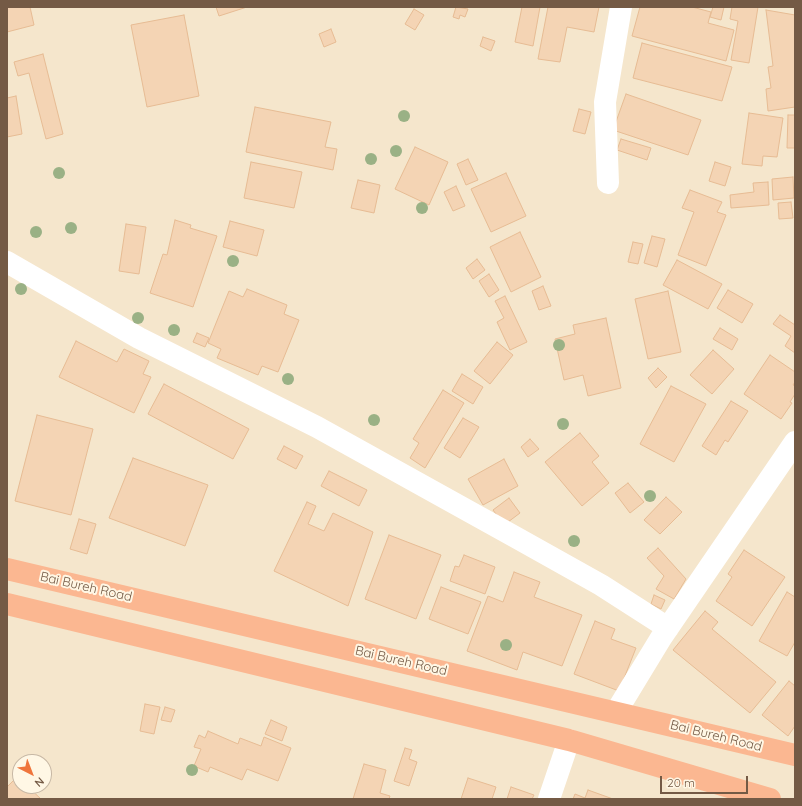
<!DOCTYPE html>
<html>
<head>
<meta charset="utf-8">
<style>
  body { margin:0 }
  #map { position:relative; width:802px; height:806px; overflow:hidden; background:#fdf4de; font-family:Quicksand,sans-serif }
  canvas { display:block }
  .frame { position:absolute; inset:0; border:8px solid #745a45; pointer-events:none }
  .north { position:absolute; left:12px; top:754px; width:40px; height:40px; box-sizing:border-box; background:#fff7e5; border:1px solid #c7b8a5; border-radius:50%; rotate:138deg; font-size:11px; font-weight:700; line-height:16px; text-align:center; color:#745a45 }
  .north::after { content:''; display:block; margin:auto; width:14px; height:18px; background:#ef753c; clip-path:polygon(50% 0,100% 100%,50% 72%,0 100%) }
  .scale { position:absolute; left:660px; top:776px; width:88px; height:18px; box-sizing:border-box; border:2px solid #745a45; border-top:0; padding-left:5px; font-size:12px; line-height:14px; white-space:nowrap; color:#745a45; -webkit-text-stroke:3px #fff7e5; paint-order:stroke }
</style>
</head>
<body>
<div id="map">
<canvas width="802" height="806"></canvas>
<div class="frame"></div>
<div class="north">N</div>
<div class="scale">20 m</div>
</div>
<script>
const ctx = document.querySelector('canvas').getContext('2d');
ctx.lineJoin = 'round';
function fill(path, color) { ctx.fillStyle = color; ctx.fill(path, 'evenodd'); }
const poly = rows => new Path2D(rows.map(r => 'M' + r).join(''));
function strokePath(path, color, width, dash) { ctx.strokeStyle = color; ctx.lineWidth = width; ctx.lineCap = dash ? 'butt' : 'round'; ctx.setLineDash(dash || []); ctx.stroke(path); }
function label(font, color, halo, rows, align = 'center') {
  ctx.font = font + ' Quicksand,sans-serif'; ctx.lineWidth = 4; ctx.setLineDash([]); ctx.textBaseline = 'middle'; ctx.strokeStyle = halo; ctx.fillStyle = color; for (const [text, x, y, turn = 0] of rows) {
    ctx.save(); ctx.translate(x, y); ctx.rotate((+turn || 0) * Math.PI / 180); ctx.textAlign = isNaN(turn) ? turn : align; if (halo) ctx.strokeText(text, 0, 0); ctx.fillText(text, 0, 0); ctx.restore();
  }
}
fill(poly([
  [7,7,795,7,795,799,7,799],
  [20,762,44,762,44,786,20,786]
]), '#f5e6cc');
const building = poly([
  [7,7,30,7,34,25,7,32,7,7],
  [216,7,247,7,219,16,216,7],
  [456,7,468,9,465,17,460,15,459,19,453,17,456,7],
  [522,7,540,7,533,46,515,42,522,7],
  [548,7,599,7,594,32,567,27,560,62,538,59,548,7],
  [640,7,692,7,711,12,708,23,734,30,726,61,632,36,640,7],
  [713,7,724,7,721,20,710,17,713,7],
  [732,7,758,7,749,63,731,60,738,21,730,19,732,7],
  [414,9,424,15,415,30,405,24,414,9],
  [766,10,795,15,795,107,768,111,766,89,771,88,768,67,773,66,766,10],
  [184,15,199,96,147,107,131,25,184,15],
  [331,29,336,42,324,47,319,34,331,29],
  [483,37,495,41,491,51,480,46,483,37],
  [642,43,732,67,722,101,633,78,642,43],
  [43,54,63,134,46,139,29,73,18,76,14,62,43,54],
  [626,94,701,120,688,155,613,130,626,94],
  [16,96,22,134,7,137,7,98,16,96],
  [255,107,331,122,325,147,337,149,333,170,246,152,255,107],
  [579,109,591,112,585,134,573,131,579,109],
  [749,113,783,118,777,157,763,156,762,166,742,164,749,113],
  [788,115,795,115,795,148,787,148,788,115],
  [621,139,651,148,647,160,617,150,621,139],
  [415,147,448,162,429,205,395,189,415,147],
  [468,159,478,180,466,185,457,164,468,159],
  [251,162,302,172,294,208,244,198,251,162],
  [715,162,731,167,725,186,709,181,715,162],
  [506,173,526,216,491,232,471,189,506,173],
  [793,177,794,198,773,200,772,179,793,177],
  [358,180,380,185,374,213,351,208,358,180],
  [768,182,769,205,731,208,730,195,754,192,753,183,768,182],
  [456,186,465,206,453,211,444,192,456,186],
  [690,190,722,202,717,212,726,215,706,266,678,255,694,212,682,208,690,190],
  [791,202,793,218,779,219,778,203,791,202],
  [175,220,191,225,190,228,217,236,193,307,150,293,163,254,167,255,175,220],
  [230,221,264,230,257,256,223,247,230,221],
  [126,224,146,227,139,274,119,271,126,224],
  [520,232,541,277,511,292,490,247,520,232],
  [652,236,665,239,657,267,644,263,652,236],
  [633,242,643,244,638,264,628,262,633,242],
  [477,259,485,270,473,279,466,268,477,259],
  [677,260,722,284,708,309,663,285,677,260],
  [489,274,499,290,489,297,479,281,489,274],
  [543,286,551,306,539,310,532,291,543,286],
  [247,289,287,305,284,314,299,320,278,372,262,366,258,375,217,358,221,349,208,343,229,291,243,297,247,289],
  [728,290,753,304,742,323,717,308,728,290],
  [668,291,681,352,648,359,635,299,668,291],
  [505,296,527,342,510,350,497,322,504,318,495,301,505,296],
  [780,315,795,325,795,353,785,346,791,336,773,324,780,315],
  [606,318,621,388,588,396,583,375,564,380,555,339,575,334,573,325,606,318],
  [720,328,738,339,732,350,713,339,720,328],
  [197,333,209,338,205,347,193,342,197,333],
  [76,341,117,362,124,349,149,361,143,374,151,377,134,413,59,377,76,341],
  [497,342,513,355,490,384,474,371,497,342],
  [713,350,734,369,712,394,690,375,713,350],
  [770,355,795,372,795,382,793,385,795,386,795,394,790,402,792,403,781,419,744,394,770,355],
  [658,368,667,377,656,388,648,378,658,368],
  [462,374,483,387,473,404,452,391,462,374],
  [164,384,249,429,233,459,148,414,164,384],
  [671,386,706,404,674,462,640,444,671,386],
  [443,390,464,403,425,468,410,458,419,443,413,439,443,390],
  [731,401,748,411,728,442,725,440,716,455,702,446,731,401],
  [37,415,93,429,71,515,15,501,37,415],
  [463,418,479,427,460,458,444,448,463,418],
  [580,433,599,456,592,462,609,483,582,506,545,462,580,433],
  [530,439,539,449,528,457,521,447,530,439],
  [284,446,303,456,296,469,277,459,284,446],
  [133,458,208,485,185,546,109,518,133,458],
  [504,459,518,486,483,505,468,479,504,459],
  [329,471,367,490,359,506,321,486,329,471],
  [628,483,644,502,630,513,615,493,628,483],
  [666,497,682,512,660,534,644,520,666,497],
  [509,498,520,513,504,525,493,510,509,498],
  [307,502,316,506,308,524,324,531,333,513,373,532,348,606,274,571,307,502],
  [79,519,96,524,87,554,70,549,79,519],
  [389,535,441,555,416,619,365,599,389,535],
  [658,548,686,579,674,599,656,589,664,576,647,558,658,548],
  [744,550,785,577,752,626,716,601,732,577,728,574,744,550],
  [464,555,495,567,485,594,450,581,455,566,459,567,464,555],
  [514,572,540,582,534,597,582,615,562,666,523,652,517,670,467,651,488,596,503,602,514,572],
  [441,587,481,602,468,634,429,619,441,587],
  [787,592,795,597,795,642,787,656,759,641,787,592],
  [654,595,665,600,661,609,651,604,654,595],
  [705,611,718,622,712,629,776,682,750,713,673,650,705,611],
  [595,621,615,629,611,639,636,648,619,691,574,674,595,621],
  [789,681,795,686,795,726,788,736,762,715,789,681],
  [145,704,160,707,154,734,140,731,145,704],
  [165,707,175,710,171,722,161,720,165,707],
  [271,720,287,727,282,741,265,734,271,720],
  [208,731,238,744,240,738,261,746,264,737,291,748,278,781,247,769,242,780,210,767,208,772,194,766,201,749,194,747,199,735,205,738,208,731],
  [405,748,412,750,409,759,417,762,409,786,394,781,405,748],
  [364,764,386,770,380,793,390,796,389,799,353,799,364,764],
  [18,776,20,779,20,786,27,786,41,799,7,799,7,787,18,776],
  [468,778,496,787,492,799,461,799,468,778],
  [511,787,534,795,532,799,507,799,511,787],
  [588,790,613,799,573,799,575,794,585,798,588,790]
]);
fill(building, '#f4d4b4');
strokePath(building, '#e7bc94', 1);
strokePath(poly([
  [608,183,605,102,621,7],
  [7,262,139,338,317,427,517,538,601,585,668,628],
  [616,712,661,638,795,442],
  [549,799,569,740]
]), '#fff', 22);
strokePath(poly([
  [7,569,795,755],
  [7,604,569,740,770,799]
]), '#fbb791', 22);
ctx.fillStyle = '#9ab185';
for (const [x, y] of [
  [404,116],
  [396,151],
  [371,159],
  [59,173],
  [422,208],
  [71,228],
  [36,232],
  [233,261],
  [21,289],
  [138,318],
  [174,330],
  [559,345],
  [288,379],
  [374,420],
  [563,424],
  [650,496],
  [574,541],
  [506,645],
  [192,770]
]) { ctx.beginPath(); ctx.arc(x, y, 6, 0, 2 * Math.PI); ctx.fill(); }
label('13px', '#745a45', '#fff7e5', [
  ["Bai Bureh Road",86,587,13],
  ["Bai Bureh Road",401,661,13],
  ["Bai Bureh Road",716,736,14]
]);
</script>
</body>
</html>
